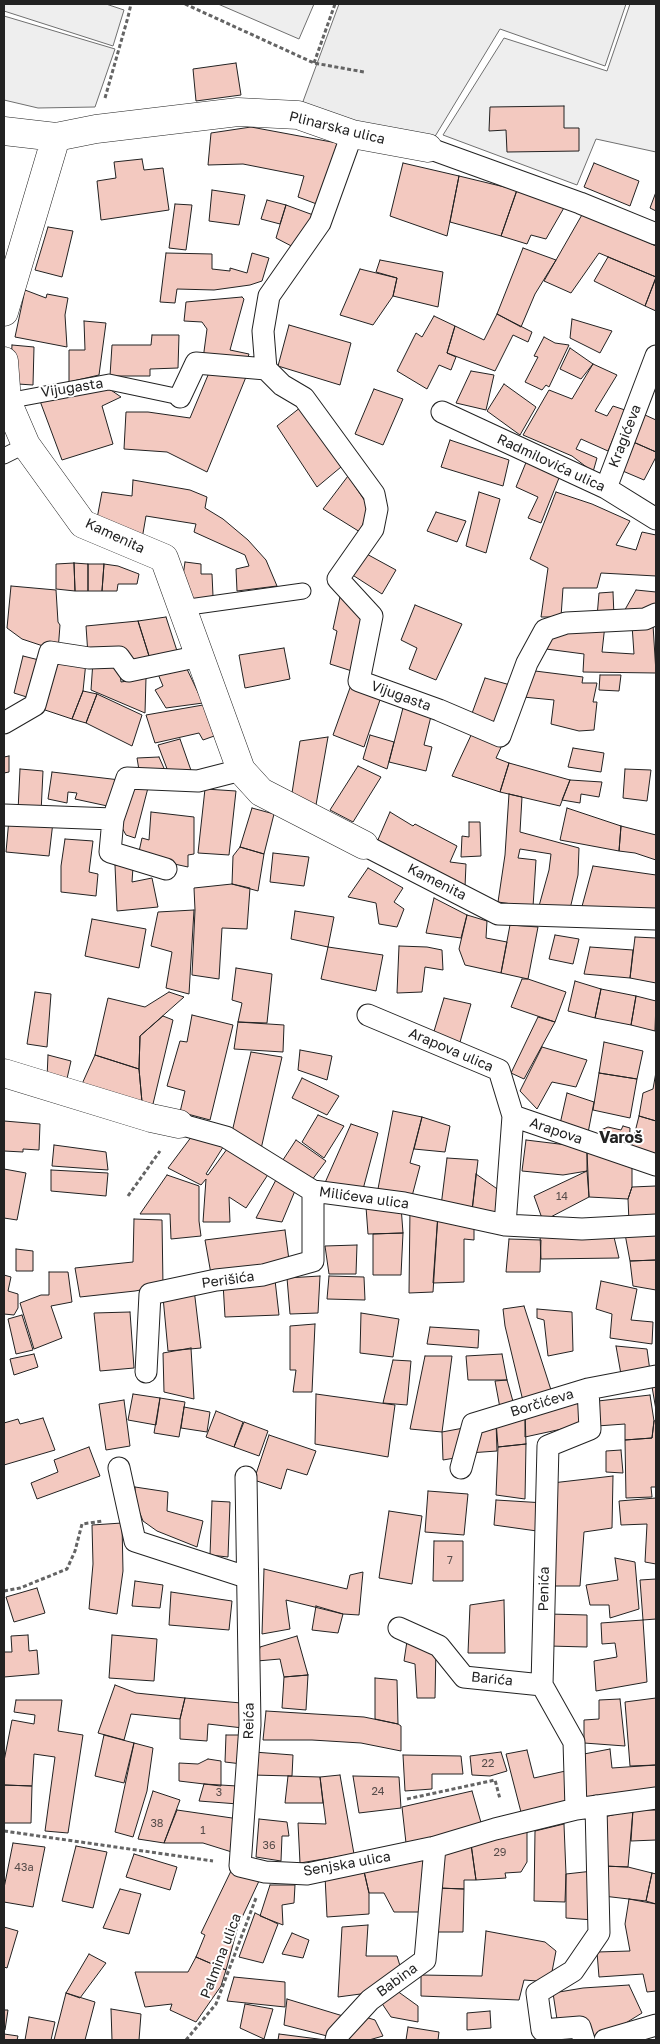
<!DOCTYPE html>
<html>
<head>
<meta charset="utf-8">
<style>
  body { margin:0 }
  #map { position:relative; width:660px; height:2044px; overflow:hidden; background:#fff; font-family:"Golos Text",sans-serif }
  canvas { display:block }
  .frame { position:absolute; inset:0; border:5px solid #222; pointer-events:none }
</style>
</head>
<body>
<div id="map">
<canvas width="660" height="2044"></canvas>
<div class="frame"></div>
</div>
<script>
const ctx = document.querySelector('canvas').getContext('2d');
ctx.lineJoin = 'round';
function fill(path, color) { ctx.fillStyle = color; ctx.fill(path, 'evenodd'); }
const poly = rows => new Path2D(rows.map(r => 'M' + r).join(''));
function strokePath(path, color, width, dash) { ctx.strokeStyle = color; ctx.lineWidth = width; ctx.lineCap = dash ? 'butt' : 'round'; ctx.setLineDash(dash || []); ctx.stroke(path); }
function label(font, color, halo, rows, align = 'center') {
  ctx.font = font + ' "Golos Text",sans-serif'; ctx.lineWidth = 4; ctx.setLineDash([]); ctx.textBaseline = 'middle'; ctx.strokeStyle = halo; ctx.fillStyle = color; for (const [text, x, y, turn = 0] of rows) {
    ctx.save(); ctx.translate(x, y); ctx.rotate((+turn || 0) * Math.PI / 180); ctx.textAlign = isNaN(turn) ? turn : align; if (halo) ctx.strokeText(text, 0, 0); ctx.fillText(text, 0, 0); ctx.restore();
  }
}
const green = poly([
  [4,4,106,4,124,10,113,46,4,11,4,4],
  [218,4,314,4,299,39,218,4],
  [630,4,656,4,656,152,596,139,577,185,443,135,504,38,607,71,630,4],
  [4,16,115,49,95,107,38,108,4,100,4,16]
]);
fill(green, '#eee');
strokePath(green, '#6f6f6f', 1);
const parking = poly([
  [339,4,626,4,605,66,500,29,428,148,298,115,339,4]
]);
fill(parking, '#ededed');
strokePath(parking, '#6f6f6f', 1);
const building = poly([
  [236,63,241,95,196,101,193,69,236,63],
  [564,106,564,128,579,128,579,151,507,152,506,130,489,131,490,107,564,106],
  [251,127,337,143,322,206,298,197,304,176,243,164,208,165,211,133,251,127],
  [142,159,144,170,163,168,169,210,101,220,97,181,116,178,114,162,142,159],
  [403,163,459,176,447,236,390,216,403,163],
  [594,163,639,181,630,206,584,187,594,163],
  [459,176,517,190,501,236,450,222,459,176],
  [212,190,245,195,239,225,209,221,212,190],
  [517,190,565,206,546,239,531,235,527,244,501,236,517,190],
  [656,192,656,211,650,208,656,192],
  [267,200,286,205,280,224,261,219,267,200],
  [175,204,192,205,186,250,169,248,175,204],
  [286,205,316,216,299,250,276,238,286,205],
  [583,213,656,246,656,277,599,253,571,293,544,281,583,213],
  [48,227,73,231,62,277,35,270,48,227],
  [523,248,556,260,535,294,521,327,497,314,523,248],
  [166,253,212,254,212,269,230,271,230,268,247,273,252,253,269,258,262,281,250,285,214,290,177,289,175,303,160,302,166,253],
  [608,257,656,277,645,306,594,281,608,257],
  [380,260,443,272,438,307,393,296,397,278,376,272,380,260],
  [360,269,397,278,393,296,373,325,340,315,360,269],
  [656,278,656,311,645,306,656,278],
  [25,290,46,298,47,294,68,298,65,315,67,347,15,337,25,290],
  [242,297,244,299,230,350,249,354,245,367,203,359,207,329,202,322,184,321,186,302,242,297],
  [497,314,532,332,528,342,513,335,495,371,447,353,455,326,484,340,497,314],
  [434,316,455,326,447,353,456,357,451,370,439,365,427,389,397,371,416,333,422,337,434,316],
  [572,319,612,331,600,353,570,338,572,319],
  [84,321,106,323,99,375,69,382,69,350,85,350,84,321],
  [289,325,351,343,340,385,278,366,289,325],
  [152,335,179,335,178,368,150,369,150,376,110,376,112,345,151,345,152,335],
  [544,337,555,343,569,345,549,387,546,385,542,390,525,382,538,357,534,356,544,337],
  [12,345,34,347,33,385,18,384,11,363,12,345],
  [570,348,593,364,581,379,560,369,570,348],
  [593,364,617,375,595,411,607,416,613,406,625,410,608,451,581,439,576,449,597,458,593,472,572,456,523,435,549,390,572,399,593,364],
  [211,368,246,377,207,472,167,452,124,449,126,412,148,412,190,418,211,368],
  [471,371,494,375,486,410,456,403,471,371],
  [504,384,536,407,520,435,487,411,504,384],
  [108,388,121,397,102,406,113,444,62,460,40,401,108,388],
  [374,389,403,399,383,445,355,434,374,389],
  [301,407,341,467,317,487,277,426,301,407],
  [645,415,656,420,656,452,631,441,645,415],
  [450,440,509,460,503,486,441,467,450,440],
  [631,441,656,452,656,457,644,480,618,469,631,441],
  [527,460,561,473,541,523,528,518,538,497,516,487,527,460],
  [348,476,369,507,360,532,323,509,348,476],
  [133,480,190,490,207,497,205,508,223,519,248,540,266,560,277,586,237,591,236,569,249,566,245,555,194,532,196,524,146,516,142,539,96,524,102,492,132,496,133,480],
  [479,492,500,499,486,553,466,546,479,492],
  [556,492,592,504,630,521,616,545,636,550,642,532,656,535,656,576,601,573,597,588,563,588,561,617,541,617,548,568,530,559,556,492],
  [436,512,466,521,457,542,427,531,436,512],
  [363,552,396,570,382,594,351,574,363,552],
  [185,562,201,564,201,574,212,574,213,596,190,601,182,583,185,562],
  [74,563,88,564,88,591,75,591,74,563],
  [74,563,75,591,56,589,56,564,74,563],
  [88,564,104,564,102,591,88,591,88,564],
  [104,564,118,566,139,574,137,584,118,584,117,591,102,591,104,564],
  [11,586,56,590,58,622,60,625,58,651,22,639,7,628,11,586],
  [636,590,656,592,656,606,622,615,636,590],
  [613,592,614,616,597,617,599,593,613,592],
  [340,597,362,612,355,672,330,664,337,631,333,629,340,597],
  [415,605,462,624,436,680,409,669,417,648,401,640,415,605],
  [166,617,179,657,150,659,138,621,166,617],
  [138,621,150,659,128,661,88,655,86,626,138,621],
  [605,625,602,652,634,654,632,625,653,625,656,673,583,672,584,654,546,649,553,635,605,625],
  [284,648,290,679,245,688,239,655,284,648],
  [23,656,43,661,33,699,14,693,23,656],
  [55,656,86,662,83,691,72,719,39,708,55,656],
  [93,661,119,662,121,682,146,678,145,713,91,690,93,661],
  [186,667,203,703,166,708,155,690,163,686,158,674,186,667],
  [535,671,583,677,582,683,597,683,593,702,597,702,594,730,579,731,551,724,554,700,523,697,535,671],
  [600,675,621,675,619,691,599,690,600,675],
  [485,678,514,686,499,728,471,716,485,678],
  [351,685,381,697,364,747,333,735,351,685],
  [83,691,97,694,86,723,72,719,83,691],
  [97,694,142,715,132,746,86,723,97,694],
  [404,704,432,712,424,745,432,747,426,771,389,762,404,704],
  [203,705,217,735,203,740,199,733,155,743,146,715,203,705],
  [473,731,503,743,496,758,509,763,500,792,452,776,473,731],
  [370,735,394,742,387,769,363,759,370,735],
  [328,737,316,805,292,793,300,741,328,737],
  [180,739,193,776,169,774,158,745,180,739],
  [573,748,604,753,601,772,568,767,573,748],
  [9,756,9,772,4,773,4,757,9,756],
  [159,757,167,775,140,776,137,758,159,757],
  [509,763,570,780,560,806,500,792,509,763],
  [358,766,381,777,353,822,330,810,358,766],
  [20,769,43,771,41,813,18,811,20,769],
  [625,769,651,770,647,801,623,798,625,769],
  [52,772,120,780,112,807,75,799,77,793,68,792,67,803,48,799,52,772],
  [570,780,602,782,599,797,581,794,580,803,562,800,570,780],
  [149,784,135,838,126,835,121,826,134,788,149,784],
  [205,789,236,791,229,855,198,853,205,789],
  [509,794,522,797,520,832,579,848,578,875,570,909,539,906,549,870,551,854,520,849,518,858,536,860,533,907,498,902,505,855,509,794],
  [252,808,274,814,264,854,240,847,252,808],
  [567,808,621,826,619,851,560,840,567,808],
  [151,812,194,817,194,854,188,855,188,867,138,856,142,838,149,840,151,812],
  [390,812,413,826,415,824,457,846,450,862,466,864,465,887,377,842,390,812],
  [9,819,53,822,49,856,6,852,9,819],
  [469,822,480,822,481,856,461,857,462,836,469,837,469,822],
  [621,826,656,835,656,860,635,853,619,851,621,826],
  [65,839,93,841,89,872,98,874,96,896,61,892,61,866,65,839],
  [240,847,264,854,258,891,232,884,233,856,240,847],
  [273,853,309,857,304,886,270,882,273,853],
  [115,865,133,867,132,882,152,878,158,907,117,911,115,865],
  [593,866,656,875,656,910,581,910,593,866],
  [368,868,403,888,394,902,404,909,397,927,379,924,376,903,348,897,368,868],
  [232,884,250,888,247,929,222,928,219,979,192,975,195,910,194,888,232,884],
  [434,898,467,915,461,938,426,933,434,898],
  [194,910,189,994,166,988,172,952,151,946,158,912,194,910],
  [295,911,334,917,328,947,291,939,295,911],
  [467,915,487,921,486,938,507,942,501,973,465,965,459,949,467,915],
  [92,919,146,929,139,968,85,956,92,919],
  [510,925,538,927,528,979,501,973,510,925],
  [555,935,579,939,573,964,549,959,555,935],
  [635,937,656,938,656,983,630,978,635,937],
  [399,946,427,947,442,950,443,970,425,967,422,992,397,993,399,946],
  [328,947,383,955,376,991,321,979,328,947],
  [590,947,633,950,630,978,584,974,590,947],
  [236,968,272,974,267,1023,238,1022,242,1003,232,1000,236,968],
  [522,979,528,979,566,992,555,1022,511,1007,522,979],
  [575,981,601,989,595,1018,568,1011,575,981],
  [601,989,636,996,631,1025,595,1018,601,989],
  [35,992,51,994,47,1047,27,1044,35,992],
  [169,992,184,997,140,1036,139,1069,95,1055,108,998,145,1007,169,992],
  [636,996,656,1001,655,1031,631,1025,636,996],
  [444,998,471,1004,458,1049,432,1038,444,998],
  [192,1015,233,1025,210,1120,180,1112,185,1091,167,1086,180,1041,187,1042,192,1015],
  [163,1016,173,1020,153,1104,142,1102,139,1069,140,1036,163,1016],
  [538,1017,555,1022,524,1079,511,1073,538,1017],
  [238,1022,284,1025,283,1052,234,1049,238,1022],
  [604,1042,643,1051,637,1079,599,1073,604,1042],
  [542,1047,587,1060,576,1087,552,1082,537,1109,520,1091,542,1047],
  [300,1050,332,1056,327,1080,298,1070,300,1050],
  [251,1052,282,1057,261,1149,232,1132,251,1052],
  [48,1055,71,1061,66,1083,47,1078,48,1055],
  [95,1055,139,1069,142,1102,82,1084,95,1055],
  [656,1072,656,1121,639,1116,643,1093,653,1089,656,1072],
  [599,1073,637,1079,630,1118,593,1110,599,1073],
  [302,1078,339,1096,327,1115,292,1098,302,1078],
  [567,1093,594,1102,587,1138,560,1124,567,1093],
  [393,1111,422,1117,410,1163,420,1166,411,1200,377,1194,393,1111],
  [318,1115,344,1126,324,1158,302,1142,318,1115],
  [639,1116,656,1121,656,1159,630,1152,639,1116],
  [422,1117,450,1126,445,1152,414,1149,422,1117],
  [4,1121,40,1124,39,1150,23,1149,23,1152,4,1151,4,1121],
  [351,1124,378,1133,362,1193,324,1185,351,1124],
  [623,1126,630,1128,629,1151,599,1138,601,1130,608,1127,621,1130,623,1126],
  [195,1132,225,1144,206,1174,208,1175,230,1145,271,1170,246,1208,229,1197,230,1222,203,1222,206,1179,201,1185,168,1168,195,1132],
  [296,1140,326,1161,309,1184,279,1166,296,1140],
  [526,1140,567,1145,587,1152,587,1171,563,1175,522,1171,526,1140],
  [54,1145,106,1152,108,1170,52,1166,54,1145],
  [587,1152,632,1168,632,1187,628,1199,589,1197,587,1152],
  [447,1158,478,1160,472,1211,441,1206,447,1158],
  [4,1169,26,1173,17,1220,4,1218,4,1169],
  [51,1170,108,1173,106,1196,51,1191,51,1170],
  [587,1171,589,1197,543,1221,534,1196,587,1171],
  [476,1174,503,1193,493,1217,472,1211,476,1174],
  [167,1175,199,1186,199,1221,201,1236,171,1239,170,1214,140,1214,167,1175],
  [278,1176,297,1186,282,1222,256,1218,278,1176],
  [656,1186,656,1221,629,1222,628,1199,632,1187,656,1186],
  [401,1206,403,1233,368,1234,366,1207,401,1206],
  [410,1208,438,1214,433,1292,409,1293,410,1208],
  [438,1214,474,1220,474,1240,464,1239,464,1282,433,1283,438,1214],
  [134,1219,162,1220,163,1286,135,1291,80,1297,75,1268,133,1262,134,1219],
  [285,1230,289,1260,211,1274,205,1240,285,1230],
  [656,1230,656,1260,630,1261,625,1234,656,1230],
  [403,1233,401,1275,373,1275,373,1234,403,1233],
  [613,1233,619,1258,541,1259,540,1235,613,1233],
  [509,1239,541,1240,540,1272,506,1272,509,1239],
  [357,1245,356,1274,329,1274,325,1246,357,1245],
  [16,1249,33,1251,33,1271,16,1271,16,1249],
  [656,1260,656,1290,633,1286,630,1261,656,1260],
  [49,1272,68,1272,72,1302,51,1306,62,1338,34,1349,20,1303,41,1295,49,1295,49,1272],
  [4,1275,11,1277,8,1291,18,1294,18,1308,14,1315,4,1314,4,1275],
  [320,1276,318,1313,290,1314,287,1278,320,1276],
  [329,1276,364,1277,365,1300,327,1299,329,1276],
  [275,1280,279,1315,225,1317,223,1283,275,1280],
  [601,1281,637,1289,631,1320,653,1322,652,1344,610,1338,612,1314,596,1309,601,1281],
  [194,1289,201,1348,168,1351,163,1297,194,1289],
  [524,1306,552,1393,523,1401,505,1326,503,1309,524,1306],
  [537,1309,572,1312,573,1351,548,1356,544,1320,537,1318,537,1309],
  [130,1312,134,1368,100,1371,94,1313,130,1312],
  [361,1313,399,1319,393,1357,360,1353,361,1313],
  [22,1315,33,1350,16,1354,8,1319,22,1315],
  [315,1324,312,1392,293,1392,296,1370,290,1370,290,1326,315,1324],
  [430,1327,479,1330,478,1348,427,1344,430,1327],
  [616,1346,647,1349,650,1371,622,1380,616,1346],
  [191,1348,194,1399,164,1392,163,1353,191,1348],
  [34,1354,38,1367,14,1375,10,1359,34,1354],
  [502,1354,507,1380,468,1380,466,1356,502,1354],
  [425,1356,452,1356,442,1432,410,1429,425,1356],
  [393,1360,411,1361,407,1405,383,1403,393,1360],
  [507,1380,514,1405,500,1408,495,1381,507,1380],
  [656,1380,656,1410,651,1381,656,1380],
  [133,1394,160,1398,156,1425,128,1420,133,1394],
  [316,1394,395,1405,388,1457,315,1444,316,1394],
  [582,1395,585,1424,525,1437,525,1412,582,1395],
  [650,1395,654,1421,652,1438,625,1440,625,1424,597,1426,598,1401,650,1395],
  [160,1398,185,1402,179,1437,154,1433,160,1398],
  [124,1400,130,1446,106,1450,99,1404,124,1400],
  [184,1407,210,1412,207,1432,181,1428,184,1407],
  [216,1411,243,1422,234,1447,206,1437,216,1411],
  [525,1412,526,1444,498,1447,496,1421,525,1412],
  [43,1418,55,1450,4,1465,4,1423,18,1419,20,1424,43,1418],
  [656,1420,656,1487,651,1487,652,1497,626,1498,625,1440,652,1438,654,1421,656,1420],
  [496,1421,497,1451,469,1453,473,1435,496,1421],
  [244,1422,268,1431,259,1456,234,1447,244,1422],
  [469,1427,461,1457,443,1460,442,1432,469,1427],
  [269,1435,316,1451,307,1475,287,1469,281,1489,254,1480,269,1435],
  [526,1444,525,1499,496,1495,498,1447,526,1444],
  [89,1447,100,1476,37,1499,31,1483,58,1472,54,1460,89,1447],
  [621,1450,623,1473,606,1472,606,1451,621,1450],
  [613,1476,612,1528,584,1532,580,1586,551,1586,552,1483,613,1476],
  [135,1487,168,1492,167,1511,203,1521,197,1547,157,1531,143,1521,135,1501,135,1487],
  [428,1491,468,1494,464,1535,425,1532,428,1491],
  [656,1498,656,1564,645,1562,647,1524,621,1525,619,1501,656,1498],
  [496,1500,545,1503,544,1532,494,1525,496,1500],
  [212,1501,230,1502,228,1557,210,1555,212,1501],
  [389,1511,422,1516,412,1584,379,1578,389,1511],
  [122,1523,123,1571,117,1614,89,1609,93,1564,92,1525,122,1523],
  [434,1541,463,1541,463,1581,433,1581,434,1541],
  [615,1558,635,1562,639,1609,610,1618,609,1605,590,1605,586,1585,618,1580,615,1558],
  [264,1569,347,1589,350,1575,363,1572,359,1615,343,1614,286,1600,290,1629,262,1634,264,1569],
  [656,1579,656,1619,643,1620,640,1580,656,1579],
  [135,1581,163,1585,160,1608,132,1606,135,1581],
  [37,1588,45,1613,14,1622,6,1597,37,1588],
  [171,1592,232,1601,229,1630,169,1625,171,1592],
  [504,1600,505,1653,468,1653,470,1605,504,1600],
  [316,1606,343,1614,338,1633,312,1630,316,1606],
  [549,1614,587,1615,587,1647,549,1646,549,1614],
  [643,1620,647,1682,596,1691,594,1661,617,1657,615,1643,602,1644,601,1623,643,1620],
  [28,1635,29,1651,37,1650,39,1674,4,1677,4,1652,12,1652,11,1636,28,1635],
  [112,1635,157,1639,154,1681,109,1678,112,1635],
  [297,1636,308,1675,284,1677,280,1659,257,1661,260,1647,297,1636],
  [407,1641,436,1647,435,1698,417,1698,415,1664,404,1661,407,1641],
  [308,1675,306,1710,282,1708,284,1677,308,1675],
  [375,1678,397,1680,398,1724,375,1719,375,1678],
  [115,1685,136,1693,185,1698,180,1719,131,1714,124,1740,98,1733,115,1685],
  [185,1698,241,1703,243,1728,208,1724,207,1741,180,1739,180,1719,185,1698],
  [656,1698,656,1765,630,1766,625,1702,656,1698],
  [620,1699,625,1746,584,1743,584,1720,599,1719,599,1700,620,1699],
  [16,1700,62,1700,58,1731,83,1735,68,1833,45,1831,55,1757,34,1754,32,1786,4,1785,4,1761,12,1720,34,1724,35,1715,14,1712,16,1700],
  [266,1711,364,1717,398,1724,401,1726,401,1751,361,1743,312,1740,263,1740,266,1711],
  [104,1735,134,1743,124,1783,95,1776,104,1735],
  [226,1735,243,1735,242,1764,225,1762,226,1735],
  [134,1743,153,1748,147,1791,133,1837,115,1832,134,1743],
  [610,1749,612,1768,656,1765,656,1793,586,1801,584,1754,610,1749],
  [527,1750,534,1778,570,1770,572,1804,522,1816,506,1754,527,1750],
  [254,1752,293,1755,292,1776,252,1775,254,1752],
  [501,1752,507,1771,490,1776,472,1775,470,1756,501,1752],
  [403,1755,461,1756,463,1774,432,1774,432,1789,405,1791,403,1755],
  [208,1759,221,1761,221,1786,179,1781,179,1763,198,1764,208,1759],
  [340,1775,354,1854,300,1863,298,1823,326,1824,320,1777,340,1775],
  [288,1776,320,1777,323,1803,285,1803,288,1776],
  [353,1776,399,1777,401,1808,359,1813,353,1776],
  [204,1784,237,1786,238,1804,199,1801,204,1784],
  [4,1785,32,1786,31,1823,4,1823,4,1785],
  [153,1791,180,1800,164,1843,138,1839,153,1791],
  [472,1791,482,1826,406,1843,402,1807,472,1791],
  [177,1810,239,1819,235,1853,203,1843,164,1843,177,1810],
  [633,1810,656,1810,656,1840,631,1841,633,1810],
  [633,1810,628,1867,603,1866,600,1818,633,1810],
  [259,1819,287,1822,289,1836,282,1836,281,1861,256,1857,259,1819],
  [564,1824,566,1874,565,1902,534,1901,535,1831,564,1824],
  [527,1832,527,1862,521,1872,505,1873,506,1878,476,1880,471,1844,527,1832],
  [13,1843,45,1847,33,1907,4,1902,4,1888,13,1843],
  [471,1844,476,1880,464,1880,464,1889,438,1888,439,1851,471,1844],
  [76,1846,107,1852,93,1908,62,1901,76,1846],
  [134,1854,177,1867,170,1890,126,1877,134,1854],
  [429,1855,423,1912,394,1912,384,1893,369,1893,363,1867,429,1855],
  [603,1866,628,1867,652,1873,646,1901,603,1896,603,1866],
  [363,1867,369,1893,369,1914,327,1917,325,1876,363,1867],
  [231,1871,259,1881,238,1926,226,1970,196,1957,205,1935,201,1933,231,1871],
  [593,1871,594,1920,566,1918,566,1874,593,1871],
  [652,1873,656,1874,656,1904,646,1901,652,1873],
  [270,1885,295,1885,294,1903,282,1905,283,1925,260,1916,270,1885],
  [438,1888,464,1889,463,1932,436,1932,438,1888],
  [120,1889,141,1894,129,1934,103,1928,120,1889],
  [629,1899,656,1904,656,1991,647,1992,643,1974,599,1977,597,1952,630,1951,625,1924,629,1899],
  [255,1913,278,1924,263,1963,239,1957,255,1913],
  [368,1925,366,1956,397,1956,401,1969,368,1993,338,1997,342,1927,368,1925],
  [4,1927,18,1931,7,1968,4,1967,4,1927],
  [486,1931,545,1942,556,1951,550,1982,524,1980,519,2000,421,1996,421,1975,482,1976,486,1931],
  [292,1933,309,1940,303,1958,282,1954,292,1933],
  [89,1954,106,1963,80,1998,66,1993,89,1954],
  [196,1957,226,1970,221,1986,196,2022,170,2010,172,2004,145,2007,135,1972,188,1972,196,1957],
  [234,1977,285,1982,285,2007,227,2001,234,1977],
  [629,1985,642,2013,611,2032,589,2037,558,2026,553,1993,583,1988,629,1985],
  [393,1988,418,2006,418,2022,391,2017,379,1999,393,1988],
  [66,1993,95,2002,85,2040,54,2040,66,1993],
  [287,1999,343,2016,331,2037,284,2025,287,1999],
  [245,2004,273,2009,264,2039,240,2028,245,2004],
  [111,2009,141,2014,139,2040,112,2040,111,2009],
  [4,2010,8,2010,5,2030,4,2030,4,2010],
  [490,2011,491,2028,467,2030,467,2013,490,2011],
  [362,2016,375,2020,383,2036,369,2040,342,2040,362,2016],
  [29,2017,55,2022,51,2040,25,2040,29,2017],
  [408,2027,439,2032,438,2040,406,2040,408,2027],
  [4,2034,18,2036,17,2040,4,2040,4,2034],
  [279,2034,326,2040,278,2040,279,2034]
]);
fill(building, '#f3c9c0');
strokePath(building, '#222', 1);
const service = poly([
  [7,401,109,382,180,397],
  [4,456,26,445],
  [182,608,303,591]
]);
const pedestrian = poly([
  [352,134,320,223,269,296,263,331,266,369,282,385,304,398,374,494,377,509,373,529,338,579,372,616,359,681,439,710,500,736,527,663,545,630,566,623,645,619,656,614],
  [428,148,580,203,656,234],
  [180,397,196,363,266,369],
  [442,412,606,488,656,519],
  [606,488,656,356],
  [4,723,35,705,50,652,89,658,119,657,129,671,200,656],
  [4,815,113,819,127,778,198,781,241,770],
  [113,819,110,852,166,869],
  [364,845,498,914,656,919],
  [368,1015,499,1070,513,1116,505,1225],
  [513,1116,656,1165],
  [179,1124,226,1137,313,1191,404,1203,505,1225,582,1229,656,1225],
  [146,1372,150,1294,216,1280,263,1275,313,1261,313,1191],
  [119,1468,135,1541,246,1577],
  [461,1468,473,1424,588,1389,656,1376],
  [246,1477,250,1725,240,1866,265,1872,307,1874,435,1847,495,1829,576,1809,656,1798],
  [399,1628,439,1646,464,1677,542,1685],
  [576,1809,574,1742,542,1685,548,1446,590,1429,588,1389],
  [336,2040,337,2036,370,2000,425,1960,435,1847],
  [584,2040,580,2027,542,2030,537,1993,573,1971,599,1933,596,1806],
  [605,2040,656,2025]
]);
const minor = poly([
  [4,131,56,137,96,129,238,112,298,115,352,134,428,148],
  [4,312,56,137],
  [4,361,7,401,26,445,83,524,164,558,241,770,261,792,364,845],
  [4,1073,151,1118,179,1124]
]);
strokePath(service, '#222', 17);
strokePath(pedestrian, '#222', 23);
strokePath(minor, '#222', 29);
strokePath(poly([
  [185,4,314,63,364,72],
  [314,63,335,4],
  [105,98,128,17,131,4],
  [128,1196,160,1151],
  [4,1591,20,1588,67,1569,75,1551,82,1524,103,1521],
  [407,1799,495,1780,500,1799],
  [4,1831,213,1861],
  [186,2040,216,2004,256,1898]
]), '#646464', 3, [4, 2.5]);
strokePath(service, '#fff', 15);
strokePath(pedestrian, '#fff', 21);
strokePath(minor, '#fff', 28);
label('11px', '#564c4a', null, [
  ["14",562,1197],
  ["7",450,1561],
  ["22",488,1764],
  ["24",378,1792],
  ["3",219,1793],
  ["38",157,1824],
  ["1",203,1831],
  ["36",269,1846],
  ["29",500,1853],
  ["43a",24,1868]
]);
label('14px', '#222', '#fff', [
  ["Plinarska ulica",337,128,14],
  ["Vijugasta",72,388,-9],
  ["Kragićeva",625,436,-69],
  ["Radmilovića ulica",551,463,25],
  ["Kamenita",115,536,25],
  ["Vijugasta",401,696,20],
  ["Kamenita",437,882,27],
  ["Arapova ulica",451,1050,23],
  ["Arapova",556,1131,19],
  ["Milićeva ulica",364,1198,8],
  ["Perišića",228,1280,-8],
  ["Borčićeva",542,1403,-17],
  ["Penića",544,1589,-89],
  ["Barića",492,1679,6],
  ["Reića",249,1721,-89],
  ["Senjska ulica",347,1864,-10],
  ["Palmina ulica",221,1956,-69],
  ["Babina",397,1980,-36]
]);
label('bold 16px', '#222', '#fff', [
  ["Varoš",621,1138]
]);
</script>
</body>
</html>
